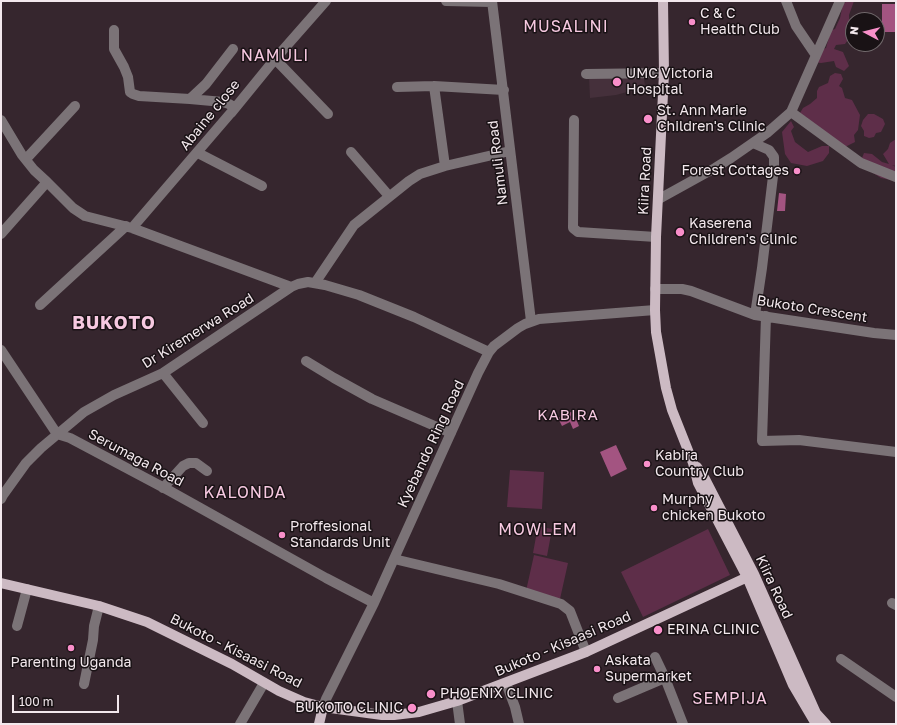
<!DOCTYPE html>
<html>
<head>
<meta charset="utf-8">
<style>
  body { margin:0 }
  #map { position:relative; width:897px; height:725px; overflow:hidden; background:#36262e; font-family:"Golos Text",sans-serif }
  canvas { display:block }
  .frame { position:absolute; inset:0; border:2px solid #f3e8ed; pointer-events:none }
  .north { position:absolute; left:845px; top:12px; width:40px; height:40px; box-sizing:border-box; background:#191215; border:1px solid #70686b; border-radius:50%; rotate:277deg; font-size:11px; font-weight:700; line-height:16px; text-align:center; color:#f3e8ed }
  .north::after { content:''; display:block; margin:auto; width:14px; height:18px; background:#f98fca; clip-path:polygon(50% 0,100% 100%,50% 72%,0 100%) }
  .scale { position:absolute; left:12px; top:695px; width:107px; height:18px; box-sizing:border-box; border:2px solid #f3e8ed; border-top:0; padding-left:5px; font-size:12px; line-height:14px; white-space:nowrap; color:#f3e8ed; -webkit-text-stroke:3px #191215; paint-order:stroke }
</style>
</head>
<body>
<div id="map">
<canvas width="897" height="725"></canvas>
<div class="frame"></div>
<div class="north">N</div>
<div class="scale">100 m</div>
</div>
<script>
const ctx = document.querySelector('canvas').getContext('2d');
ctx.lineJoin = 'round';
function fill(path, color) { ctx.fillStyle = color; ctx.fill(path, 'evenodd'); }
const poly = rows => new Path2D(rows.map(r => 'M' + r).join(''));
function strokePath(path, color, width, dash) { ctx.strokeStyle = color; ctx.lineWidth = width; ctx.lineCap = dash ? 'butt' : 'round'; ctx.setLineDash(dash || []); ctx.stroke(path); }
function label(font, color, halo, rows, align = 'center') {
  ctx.font = font + ' "Golos Text",sans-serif'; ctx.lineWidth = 3; ctx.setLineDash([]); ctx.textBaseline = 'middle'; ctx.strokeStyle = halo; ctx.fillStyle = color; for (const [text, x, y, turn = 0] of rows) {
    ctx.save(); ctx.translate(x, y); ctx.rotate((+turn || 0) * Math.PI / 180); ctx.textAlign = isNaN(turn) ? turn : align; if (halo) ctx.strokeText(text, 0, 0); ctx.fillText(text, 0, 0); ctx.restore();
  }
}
fill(poly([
  [589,77,644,78,645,87,616,95,590,98]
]), '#45303b');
fill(poly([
  [847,1,854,1,849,15,850,37,845,44,836,45,834,49,843,52,849,66,844,71,836,67,834,61,821,63,814,62,819,51,826,48,831,30,835,29,840,18,843,4],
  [835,73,841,74,843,79,839,86,842,88,845,98,852,100,860,115,858,130,854,135,855,142,845,147,800,113,803,108,810,104,817,98,817,91,819,87,828,83,830,76],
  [868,114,874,114,883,119,885,124,881,132,876,133,874,137,869,138,864,136,864,131,861,126,863,120],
  [791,121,794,127,791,131,795,142,808,152,822,146,829,146,829,153,823,161,807,166,791,163,785,154,782,132],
  [896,139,896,166,892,165,896,167,896,181,881,178,870,171,862,158,864,153,872,154,882,162,889,164,883,154,888,149,890,143],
  [510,470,544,472,542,509,507,507],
  [538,526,552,529,547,556,533,553],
  [708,529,730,575,643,617,621,572],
  [534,555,568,563,560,599,526,591]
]), '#5e2e49');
fill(poly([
  [882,4,896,4,896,32,882,32],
  [779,193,786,194,785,211,777,211],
  [573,411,579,426,573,429,570,422,562,426,558,418],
  [616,445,627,469,611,477,600,452]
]), '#a35481');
strokePath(poly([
  [446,1,492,2],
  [492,1,531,321],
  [786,1,796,26,815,54],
  [114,30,114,49,124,67,128,77,130,92,133,94,139,96,190,99,223,102,229,104,235,108,132,228],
  [275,59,328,114],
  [586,74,664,73],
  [434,86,445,166],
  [397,87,434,86,504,90],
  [190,99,206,84,233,49],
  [791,112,861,163,896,177],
  [231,113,275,59,326,1],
  [1,120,22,155,34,170,47,182],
  [574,120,573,228,578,232,656,237],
  [753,143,769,150,774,157,774,168,762,268,755,315],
  [351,152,389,196],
  [198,153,262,186],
  [26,159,75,106],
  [659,199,715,168,731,158,767,133,791,112,840,1],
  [1,234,47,182,73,208,85,216,132,228,291,287],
  [315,283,354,225,409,181,420,174,445,166,510,151],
  [655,289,682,289,691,291,755,315,874,333,896,335],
  [40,305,126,226],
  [766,316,762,441,799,440,896,452],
  [1,350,57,434,70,438,168,490,326,578,374,603],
  [306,361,334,378,372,399,451,433],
  [163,373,203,423],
  [163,488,183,466,189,463,196,463,207,471],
  [1,499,3,495,26,463,41,448,84,412,114,395,163,373,291,287,298,284,308,282,325,285,359,295,414,317,489,352],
  [394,559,499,584,561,604,570,611,586,652],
  [892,603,896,605],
  [17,626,27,589],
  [655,657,665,678,683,724],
  [841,659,896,697],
  [506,683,515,707,519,724],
  [84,684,93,640,94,626,99,606],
  [618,698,665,678],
  [457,701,460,724],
  [323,707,326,699,374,603,478,373,489,352,494,346,518,328,525,324,539,319,655,310],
  [240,724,264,683]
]), '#7b7377', 10);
strokePath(poly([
  [663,1,664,73,656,237,655,310,656,332,666,388,672,410,693,463,698,483,747,577,793,685,816,724],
  [697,467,705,479,754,574,816,713,826,724],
  [1,583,99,606,147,622,232,664,279,691,304,702,323,707,382,715,394,715,419,712,457,701,586,652,754,574],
  [319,724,323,707]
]), '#ccbac3', 10);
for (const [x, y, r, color] of [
  [692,22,4,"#f98fca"],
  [617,82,5,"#f98fca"],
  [648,119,5,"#f98fca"],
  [797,171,4,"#f98fca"],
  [680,232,5,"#f98fca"],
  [647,464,4,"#f98fca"],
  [654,508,4,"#f98fca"],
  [282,535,4,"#f98fca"],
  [658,630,5,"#f98fca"],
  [71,648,4,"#f98fca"],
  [597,669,4,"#f98fca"],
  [431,694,5,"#f98fca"],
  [412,708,5,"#f98fca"]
]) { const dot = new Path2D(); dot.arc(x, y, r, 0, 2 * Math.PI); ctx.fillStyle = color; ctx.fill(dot); strokePath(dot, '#191215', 1.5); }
label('14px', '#f3e8ed', '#191215', [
  ["C & C",700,14],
  ["Health Club",700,30],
  ["UMC Victoria",626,74],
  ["Hospital",626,90],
  ["St. Ann Marie",657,111],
  ["Children's Clinic",657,127],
  ["Forest Cottages",789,171,"right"],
  ["Kaserena",689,224],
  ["Children's Clinic",689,240],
  ["Kabira",655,456],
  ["Country Club",655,472],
  ["Murphy",662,500],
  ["chicken Bukoto",662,516],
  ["Proffesional",290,527],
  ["Standards Unit",290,543],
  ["ERINA CLINIC",667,630],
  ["Askata",605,661],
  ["Supermarket",605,677],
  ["Parenting Uganda",71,663,"center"],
  ["PHOENIX CLINIC",440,694],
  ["BUKOTO CLINIC",403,708,"right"]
], 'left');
label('14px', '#f3e8ed', '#191215', [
  ["Abaine close",210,115,-51],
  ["Namuli Road",498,163,-97],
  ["Kiira Road",645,181,-87],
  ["Bukoto Crescent",812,309,9],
  ["Dr Kiremerwa Road",198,331,-32],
  ["Kyebando Ring Road",431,444,-65],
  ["Serumaga Road",136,458,28],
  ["Kiira Road",774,587,65],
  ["Bukoto - Kisaasi Road",563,644,-23],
  ["Bukoto - Kisaasi Road",236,651,27]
]);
ctx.letterSpacing = '1px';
label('15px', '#f7c9e1', '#191215', [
  ["KABIRA",568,415]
]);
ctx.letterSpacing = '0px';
ctx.letterSpacing = '1px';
label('16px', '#f7c9e1', '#191215', [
  ["MUSALINI",566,27],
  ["NAMULI",275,56],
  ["KALONDA",245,493],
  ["MOWLEM",538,530],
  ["SEMPIJA",730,699]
]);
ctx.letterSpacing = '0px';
ctx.letterSpacing = '1px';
label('bold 18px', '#f7c9e1', '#191215', [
  ["BUKOTO",114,323]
]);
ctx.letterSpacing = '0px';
</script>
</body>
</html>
